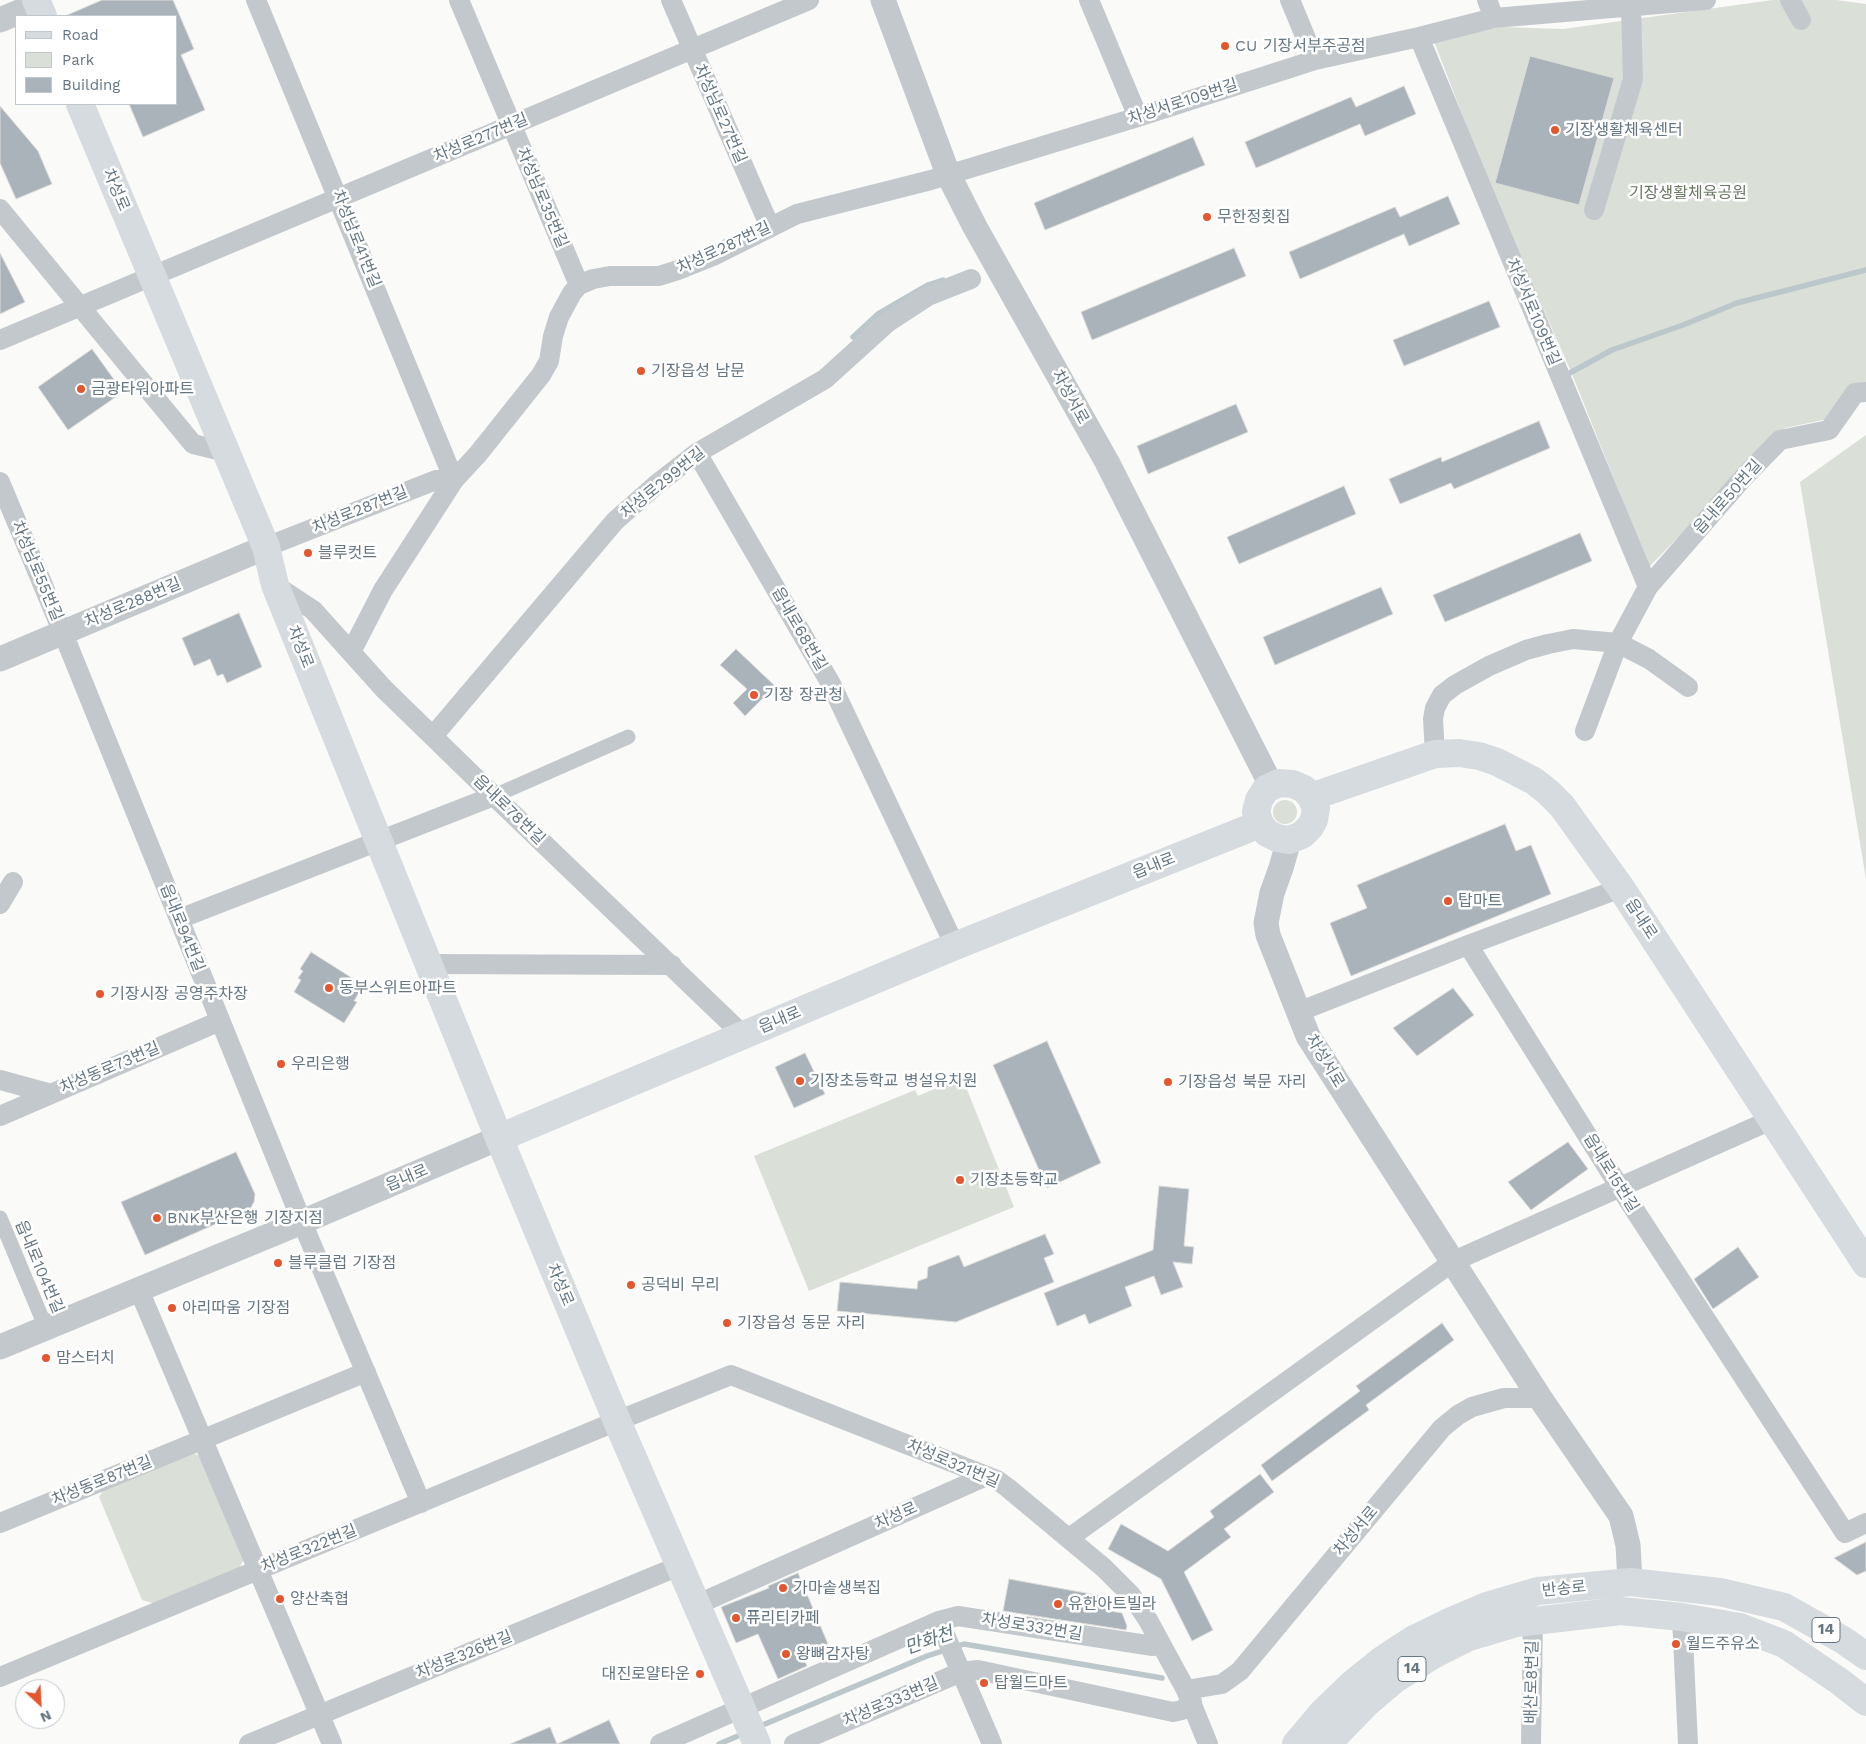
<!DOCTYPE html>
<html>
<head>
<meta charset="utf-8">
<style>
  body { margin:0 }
  #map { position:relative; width:1866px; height:1744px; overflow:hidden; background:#fafaf8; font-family:"Work Sans",sans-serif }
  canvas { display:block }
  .legend { position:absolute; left:15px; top:15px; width:162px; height:90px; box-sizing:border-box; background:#fff; border:1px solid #c1c8cd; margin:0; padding:6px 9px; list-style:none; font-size:15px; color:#657683 }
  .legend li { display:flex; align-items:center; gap:10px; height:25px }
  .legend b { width:25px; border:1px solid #c1c8cd }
  .north { position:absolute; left:15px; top:1679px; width:50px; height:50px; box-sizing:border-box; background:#fff; border:1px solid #c1c8cd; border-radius:50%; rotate:155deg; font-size:14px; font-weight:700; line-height:20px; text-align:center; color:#657683 }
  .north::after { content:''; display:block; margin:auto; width:18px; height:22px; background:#e4572e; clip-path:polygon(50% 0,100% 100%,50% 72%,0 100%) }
</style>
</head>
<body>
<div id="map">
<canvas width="1866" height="1744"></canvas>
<ul class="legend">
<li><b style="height:6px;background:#d6dbdf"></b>Road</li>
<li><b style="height:14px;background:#dadfd7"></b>Park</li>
<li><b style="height:14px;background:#aab3b9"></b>Building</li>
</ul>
<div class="north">N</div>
</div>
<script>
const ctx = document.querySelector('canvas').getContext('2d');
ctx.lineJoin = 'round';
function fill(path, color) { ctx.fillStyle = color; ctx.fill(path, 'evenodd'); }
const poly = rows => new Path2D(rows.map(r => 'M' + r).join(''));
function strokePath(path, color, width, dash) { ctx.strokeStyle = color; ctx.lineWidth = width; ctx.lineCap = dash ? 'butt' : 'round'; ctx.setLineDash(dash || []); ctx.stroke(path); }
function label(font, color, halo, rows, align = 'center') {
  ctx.font = font + ' "Work Sans","Noto Sans KR",sans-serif'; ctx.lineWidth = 5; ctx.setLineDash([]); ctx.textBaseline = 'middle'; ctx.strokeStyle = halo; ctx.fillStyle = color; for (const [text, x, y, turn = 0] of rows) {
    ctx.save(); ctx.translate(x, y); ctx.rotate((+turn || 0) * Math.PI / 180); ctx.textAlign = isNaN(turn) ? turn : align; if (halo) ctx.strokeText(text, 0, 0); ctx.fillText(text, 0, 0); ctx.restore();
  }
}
fill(poly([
  [1773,0,1836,0,1866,4,1866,389,1837,417,1785,428,1649,567,1572,374,1489,185,1434,41,1501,27,1563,29],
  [1866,435,1866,879,1800,482],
  '1273 812a12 12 0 1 1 24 0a12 12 0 1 1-24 0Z',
  [962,1077,1014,1207,809,1291,754,1156,915,1090,918,1096],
  [186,1451,204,1457,245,1556,239,1569,156,1604,142,1600,99,1497,106,1486]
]), '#dadfd7');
strokePath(poly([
  [853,337,878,314,928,285,943,280],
  [1568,374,1612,350,1683,325,1737,303,1866,270],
  [758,1727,927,1656,964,1644,1162,1678],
  [719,1744,745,1733]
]), '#bbc7cb', 5.5);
const building = poly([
  [102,0,173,0,194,49,181,55,205,110,143,137,129,104,176,104,176,16,65,16,102,0],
  [1530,56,1614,78,1579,205,1495,183,1530,56],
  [1404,86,1416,114,1365,136,1360,124,1256,168,1245,142,1351,97,1356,107,1404,86],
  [0,106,38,151,52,184,16,199,0,163,0,106],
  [1193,137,1205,165,1045,230,1034,203,1193,137],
  [1448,196,1460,224,1409,246,1404,234,1300,279,1289,252,1395,207,1400,217,1448,196],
  [1234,248,1246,276,1092,340,1081,312,1234,248],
  [0,253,25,302,0,314,0,253],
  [1489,301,1500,327,1404,366,1393,340,1489,301],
  [92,349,123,392,68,430,38,387,92,349],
  [1236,404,1248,432,1148,474,1137,446,1236,404],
  [1539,421,1550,448,1454,489,1451,483,1400,504,1389,479,1441,457,1442,462,1539,421],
  [1344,486,1356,514,1239,564,1227,537,1344,486],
  [1580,533,1592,561,1445,622,1433,595,1580,533],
  [1381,587,1393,614,1275,665,1263,637,1381,587],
  [239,613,262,667,227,683,223,674,217,676,210,659,194,666,182,638,239,613],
  [736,649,775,686,745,716,733,703,747,689,720,665,736,649],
  [1505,824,1516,851,1531,845,1551,894,1351,976,1330,923,1367,908,1357,885,1505,824],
  [311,952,363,985,354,1001,357,1002,344,1023,294,992,301,980,298,978,303,971,300,969,311,952],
  [1453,988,1474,1015,1417,1056,1393,1028,1453,988],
  [1047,1041,1101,1163,1047,1188,993,1065,1047,1041],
  [805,1053,825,1094,794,1108,775,1067,805,1053],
  [1568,1142,1588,1169,1531,1210,1508,1182,1568,1142],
  [236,1152,255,1194,254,1202,250,1209,145,1255,121,1202,236,1152],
  [1159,1186,1189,1189,1184,1246,1194,1247,1192,1264,1173,1262,1183,1287,1161,1295,1154,1276,1125,1287,1132,1306,1089,1324,1085,1314,1057,1326,1044,1293,1153,1250,1159,1186],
  [1045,1234,1054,1254,1044,1258,1054,1282,956,1322,837,1311,840,1282,917,1289,918,1281,927,1278,928,1267,959,1255,964,1267,1045,1234],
  [1738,1247,1759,1277,1713,1309,1694,1279,1738,1247],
  [1442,1323,1454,1340,1366,1405,1369,1410,1272,1481,1261,1465,1360,1391,1356,1386,1442,1323],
  [1260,1474,1274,1492,1224,1529,1231,1537,1184,1572,1213,1630,1192,1641,1161,1579,1108,1549,1121,1524,1168,1551,1214,1517,1210,1511,1260,1474],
  [1866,1542,1866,1571,1857,1575,1834,1558,1866,1542],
  [798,1573,828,1644,802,1654,807,1666,778,1679,758,1634,736,1643,721,1607,769,1588,768,1586,798,1573],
  [1009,1579,1113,1598,1110,1611,1122,1613,1127,1626,1126,1630,1003,1611,1009,1579],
  [609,1720,620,1744,510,1744,550,1727,557,1744,609,1720]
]);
fill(building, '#aab3b9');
strokePath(building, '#dcdcda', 1);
strokePath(poly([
  [494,796,628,737],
  [0,1218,46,1328]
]), '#c3c8cc', 15);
strokePath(poly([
  [256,0,454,480,436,480,266,547],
  [459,0,579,285],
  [671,0,770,227],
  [1089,0,1138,117],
  [1290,0,1315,60],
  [1487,0,1494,18],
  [1790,0,1801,20],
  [1419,37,1648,587],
  [0,209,193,444,226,452],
  [1594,210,1633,79,1631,6],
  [0,340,809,0],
  [697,453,831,684,955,946],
  [0,482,63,633,302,1222,421,1503],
  [275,585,313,610,384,689,494,796,743,1035],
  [351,652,383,590,454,480,478,454,541,375,549,361,553,336,559,317,572,293,579,285,593,279,610,276,659,276,678,270,713,256,797,214,931,180,1138,117,1315,60,1419,37,1494,18,1706,0],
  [1585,731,1618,643,1648,587,1743,478,1780,440,1829,430,1855,393,1866,392],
  [433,736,615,521,657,484,697,453,825,379,888,322,928,296,971,279],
  [1435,754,1433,719,1435,708,1442,695,1455,685,1489,666,1526,650,1548,644,1573,639,1618,643,1649,659,1688,687],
  [0,904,13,882],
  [179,919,494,796],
  [1468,945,1619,1186,1845,1533,1866,1523],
  [429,964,672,965],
  [1298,1012,1468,945,1621,888],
  [0,1080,51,1094],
  [0,1116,220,1021],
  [139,1290,332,1744],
  [0,1523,366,1372],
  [1069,1538,1454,1261,1771,1120],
  [696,1605,986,1476],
  [1682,1617,1688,1744],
  [939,1621,992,1744],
  [0,1677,617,1421,731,1375,997,1480,1008,1488,1104,1568,1131,1595,1148,1620,1186,1690,1208,1744],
  [1186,1690,1222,1684,1240,1671,1442,1428,1458,1415,1472,1407,1504,1398,1540,1398],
  [249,1744,679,1566],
  [660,1744,939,1621,958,1616,1153,1646,1160,1642],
  [794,1744,961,1672,978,1670,1173,1712,1182,1710,1192,1702],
  [1531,1744,1533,1620]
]), '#c3c8cc', 20);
strokePath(poly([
  [883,0,948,174,975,227,1107,462,1272,787],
  [0,20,38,4],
  [0,659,266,547],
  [1289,840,1281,868,1272,893,1266,923,1268,935,1308,1036,1540,1398,1621,1516,1628,1545,1630,1582],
  [0,1347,302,1222,499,1138]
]), '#c3c8cc', 25);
strokePath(poly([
  [36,0,43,16],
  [80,104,266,547,275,585,499,1138,617,1421,757,1744],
  [1279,783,1293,784,1304,789,1311,797,1316,808,1314,820,1310,827,1302,835,1289,840,1277,838,1267,833,1260,824,1256,812,1259,800,1266,789,1279,783],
  [1311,797,1435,754,1459,753,1479,756,1497,762,1534,781,1548,792,1562,806,1621,888,1866,1264],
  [499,1138,955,946,1260,824]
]), '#d6dbdf', 28);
strokePath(poly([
  [1296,1744,1323,1712,1351,1685,1382,1660,1414,1639,1447,1623,1487,1606,1538,1591,1630,1582,1720,1592,1784,1607,1843,1640,1866,1656],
  [1327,1744,1368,1702,1394,1680,1433,1655,1469,1637,1516,1623,1621,1611,1682,1617,1740,1627,1784,1644,1839,1681,1866,1702]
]), '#d6dbdf', 28);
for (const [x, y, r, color] of [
  [1225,46,5,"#e4572e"],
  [1555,130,5,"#e4572e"],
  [1207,217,5,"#e4572e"],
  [641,371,5,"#e4572e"],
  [81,389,5,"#e4572e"],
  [308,553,5,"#e4572e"],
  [754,695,5,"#e4572e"],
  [1448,901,5,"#e4572e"],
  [329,988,5,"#e4572e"],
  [100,994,5,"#e4572e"],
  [281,1064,5,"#e4572e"],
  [800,1081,5,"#e4572e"],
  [1168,1082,5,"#e4572e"],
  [960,1180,5,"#e4572e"],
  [157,1218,5,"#e4572e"],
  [278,1263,5,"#e4572e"],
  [631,1285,5,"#e4572e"],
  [172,1308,5,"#e4572e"],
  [727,1323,5,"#e4572e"],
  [46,1358,5,"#e4572e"],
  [783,1588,5,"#e4572e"],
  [280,1599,5,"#e4572e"],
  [1058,1604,5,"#e4572e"],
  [736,1618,5,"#e4572e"],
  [1676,1644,5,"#e4572e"],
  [786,1654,5,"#e4572e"],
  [700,1674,5,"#e4572e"],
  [984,1683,5,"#e4572e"]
]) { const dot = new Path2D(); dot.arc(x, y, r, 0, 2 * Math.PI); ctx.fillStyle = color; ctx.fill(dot); strokePath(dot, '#fff', 2); }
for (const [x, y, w] of [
  [1826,1630,28],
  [1412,1669,28]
]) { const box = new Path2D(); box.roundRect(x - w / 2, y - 12.5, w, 25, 4); ctx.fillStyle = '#fff'; ctx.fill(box); strokePath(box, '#657683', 1); }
label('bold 15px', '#657683', null, [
  ["14",1826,1630],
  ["14",1412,1669]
]);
label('16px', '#657683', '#fff', [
  ["CU 기장서부주공점",1235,46],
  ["기장생활체육센터",1565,130],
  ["무한정횟집",1217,217],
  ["기장읍성 남문",651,371],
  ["금광타워아파트",91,389],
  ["블루컷트",318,553],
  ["기장 장관청",764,695],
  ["탑마트",1458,901],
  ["동부스위트아파트",339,988],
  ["기장시장 공영주차장",110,994],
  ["우리은행",291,1064],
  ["기장초등학교 병설유치원",810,1081],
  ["기장읍성 북문 자리",1178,1082],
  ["기장초등학교",970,1180],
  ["BNK부산은행 기장지점",167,1218],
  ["블루클럽 기장점",288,1263],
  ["공덕비 무리",641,1285],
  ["아리따움 기장점",182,1308],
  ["기장읍성 동문 자리",737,1323],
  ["맘스터치",56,1358],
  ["가마솥생복집",793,1588],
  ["양산축협",290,1599],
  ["유한아트빌라",1068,1604],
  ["퓨리티카페",746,1618],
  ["월드주유소",1686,1644],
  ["왕뼈감자탕",796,1654],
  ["대진로얄타운",690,1674,"right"],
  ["탑월드마트",994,1683]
], 'left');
label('16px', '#657683', '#fff', [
  ["차성서로109번길",1183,102,-18],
  ["차성남로27번길",720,114,66],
  ["차성로277번길",481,138,-23],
  ["차성로",116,190,67],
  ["차성남로35번길",542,198,67],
  ["차성남로41번길",356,239,68],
  ["차성로287번길",724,248,-25],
  ["차성서로109번길",1533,312,67],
  ["차성서로",1070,397,61],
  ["차성로299번길",663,483,-39],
  ["읍내로50번길",1728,497,-48],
  ["차성로287번길",360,510,-22],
  ["차성남로55번길",37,571,67],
  ["차성로288번길",133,603,-23],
  ["읍내로68번길",799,629,60],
  ["차성로",300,647,68],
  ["읍내로78번길",509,810,44],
  ["읍내로",1154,866,-22],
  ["읍내로",1641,919,57],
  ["읍내로94번길",182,928,68],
  ["읍내로",780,1020,-23],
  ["차성서로",1325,1061,59],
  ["차성동로73번길",110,1068,-23],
  ["읍내로15번길",1611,1173,58],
  ["읍내로",407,1178,-23],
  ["읍내로104번길",39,1267,67],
  ["차성로",560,1285,67],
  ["차성로321번길",953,1464,23],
  ["차성동로87번길",102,1481,-22],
  ["차성로",896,1516,-24],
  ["차성서로",1356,1531,-50],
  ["차성로322번길",309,1549,-22],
  ["반송로",1564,1589,-6],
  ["차성로332번길",1032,1627,9],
  ["차성로326번길",464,1655,-22],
  ["배산로8번길",1532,1682,-89],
  ["차성로333번길",891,1702,-23]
]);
label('16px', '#687a64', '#fff', [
  ["기장생활체육공원",1688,193]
]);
label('italic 18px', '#60757c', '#fff', [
  ["만화천",929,1641,-19]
]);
</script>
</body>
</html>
